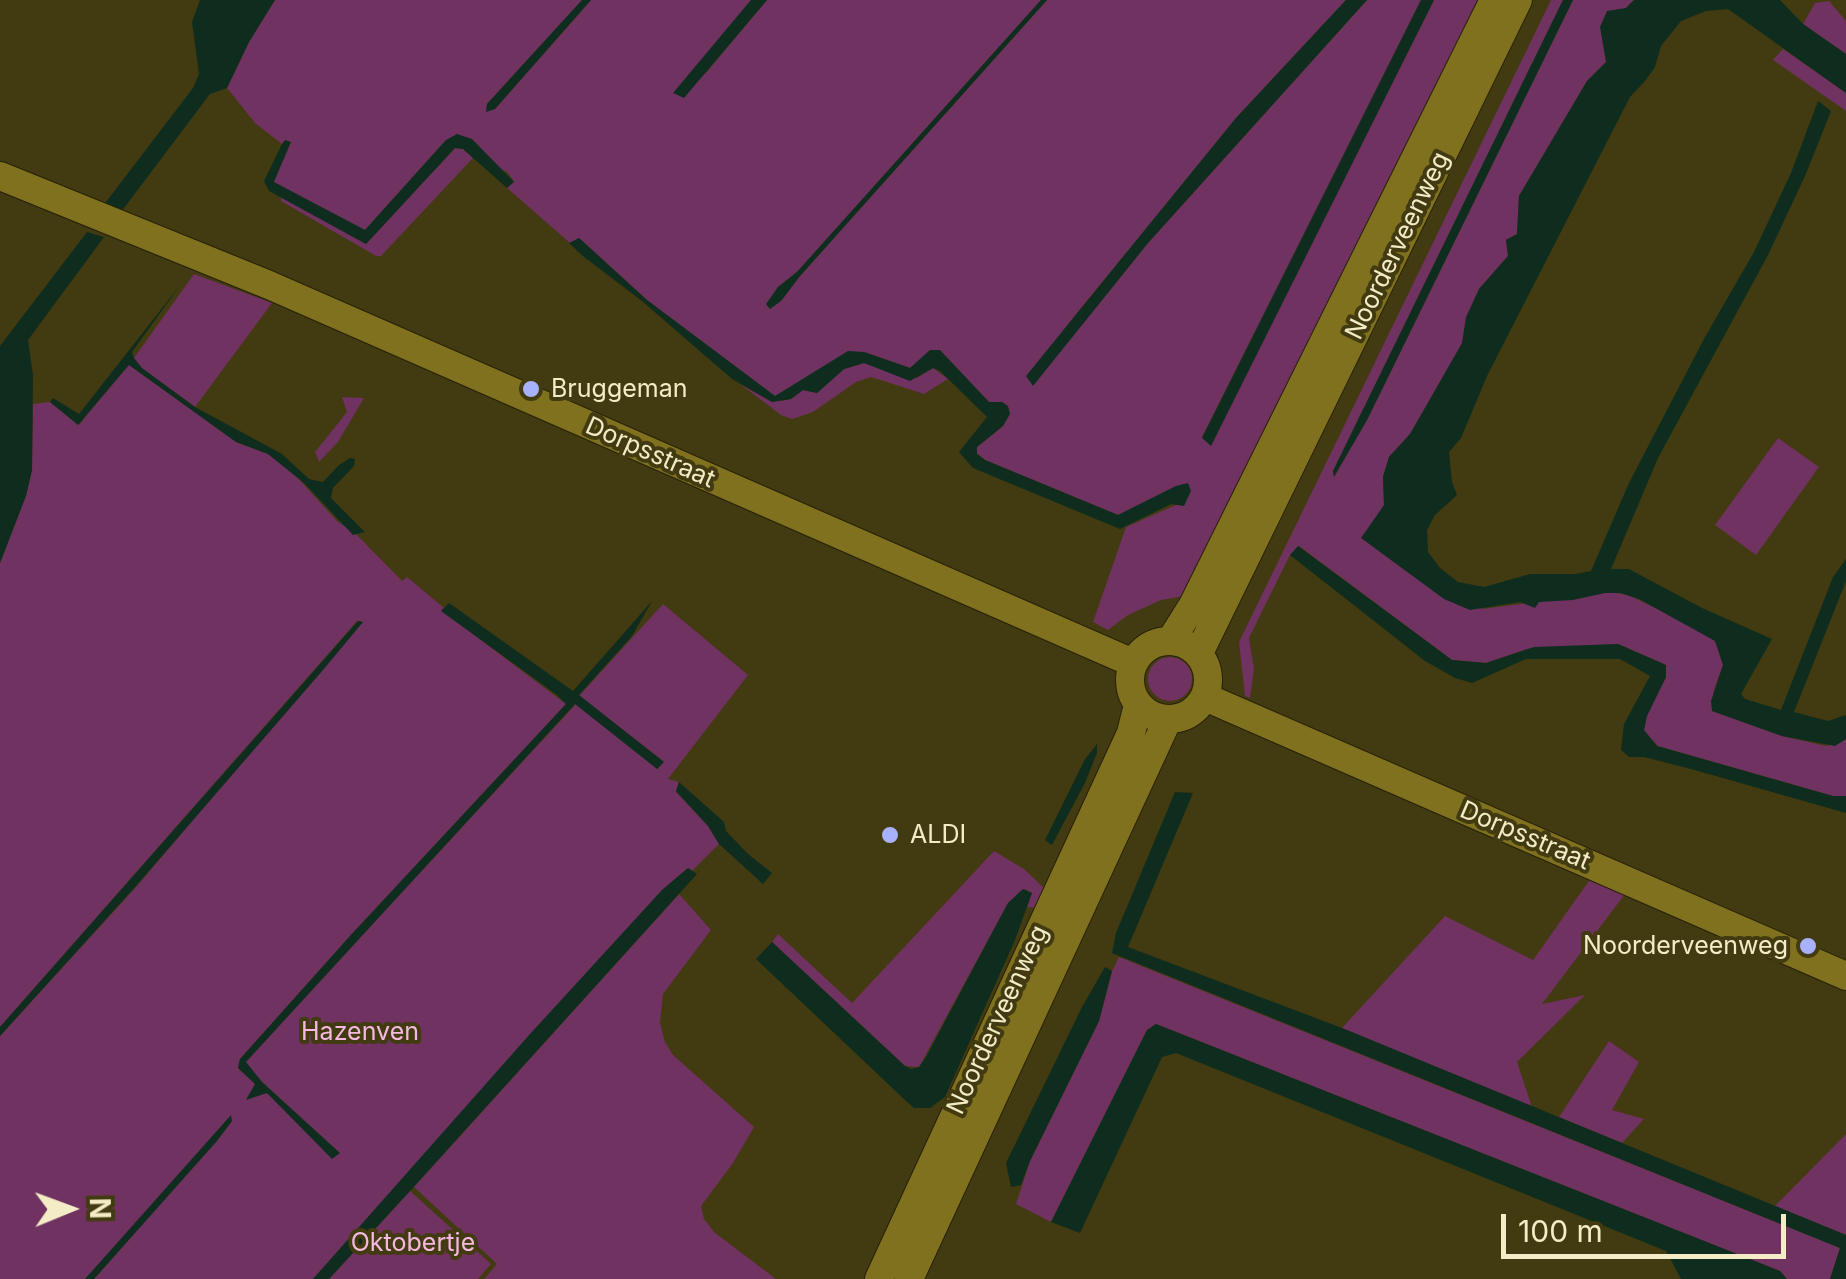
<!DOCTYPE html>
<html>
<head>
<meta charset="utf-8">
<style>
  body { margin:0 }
  #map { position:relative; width:1846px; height:1279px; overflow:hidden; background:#423a10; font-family:Inter,sans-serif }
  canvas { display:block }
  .north { position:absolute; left:20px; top:1159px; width:100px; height:100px; -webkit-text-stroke:8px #423a10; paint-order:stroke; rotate:89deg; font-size:28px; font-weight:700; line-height:40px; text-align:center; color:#f4ecc6 }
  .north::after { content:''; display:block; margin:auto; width:35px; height:45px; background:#f4ecc6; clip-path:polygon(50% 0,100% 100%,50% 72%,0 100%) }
  .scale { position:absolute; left:1501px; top:1214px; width:285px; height:45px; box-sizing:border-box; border:5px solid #f4ecc6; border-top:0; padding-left:12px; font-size:30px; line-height:35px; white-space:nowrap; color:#f4ecc6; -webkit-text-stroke:8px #423a10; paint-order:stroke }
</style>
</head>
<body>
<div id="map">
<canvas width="1846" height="1279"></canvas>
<div class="north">N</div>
<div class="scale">100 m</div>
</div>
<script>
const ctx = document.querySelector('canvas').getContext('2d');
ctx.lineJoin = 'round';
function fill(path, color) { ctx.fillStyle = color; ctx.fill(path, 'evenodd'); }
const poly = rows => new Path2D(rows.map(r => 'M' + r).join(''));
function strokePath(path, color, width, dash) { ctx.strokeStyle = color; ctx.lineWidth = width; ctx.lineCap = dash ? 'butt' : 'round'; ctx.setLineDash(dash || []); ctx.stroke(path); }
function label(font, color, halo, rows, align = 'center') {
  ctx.font = font + ' Inter,sans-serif'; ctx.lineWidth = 8; ctx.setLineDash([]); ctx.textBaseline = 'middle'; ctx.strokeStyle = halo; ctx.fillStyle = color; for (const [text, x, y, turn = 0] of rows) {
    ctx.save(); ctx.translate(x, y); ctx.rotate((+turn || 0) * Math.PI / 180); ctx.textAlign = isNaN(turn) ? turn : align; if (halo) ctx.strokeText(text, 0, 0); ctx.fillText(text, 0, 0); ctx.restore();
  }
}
fill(poly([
  [275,0,582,0,487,104,495,109,591,0,751,0,674,93,706,73,767,0,1041,0,797,272,778,287,781,301,800,276,1047,0,1346,0,1236,118,1064,329,1033,385,1148,243,1367,0,1421,0,1202,437,1211,445,1434,0,1480,0,1191,595,1161,600,1128,615,1108,630,1093,622,1126,527,1178,504,1176,486,1118,515,985,460,977,453,977,447,1003,426,1002,402,989,402,939,350,910,368,864,352,775,396,647,300,579,238,570,243,507,188,514,181,507,172,446,140,365,230,306,200,273,182,290,142,285,141,282,144,255,123,227,88,249,42],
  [1551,0,1563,0,1333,471,1334,476,1367,420,1573,0,1634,0,1626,8,1606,62,1587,81,1519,196,1517,234,1506,240,1508,256,1479,289,1463,345,1410,434,1389,457,1383,477,1384,505,1374,522,1482,609,1612,592,1630,596,1681,620,1715,641,1720,652,1723,665,1714,690,1712,711,1782,736,1826,746,1846,739,1846,796,1833,796,1658,746,1644,731,1646,716,1666,677,1666,665,1618,644,1527,649,1486,663,1452,660,1299,546,1290,555,1249,638,1254,669,1250,698,1245,696,1239,642],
  [1829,1,1846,21,1846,54,1803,24,1815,3],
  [1783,49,1846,93,1846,111,1773,60],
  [455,148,463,149,473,158,381,256,376,256,281,201,281,197,366,244],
  [194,274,272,303,195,407,141,368,134,358],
  [864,363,917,378,933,368,948,379,924,394,871,377,856,382,813,412,792,419,781,415,740,384,772,402,791,399,803,390,817,393,844,369],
  [128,364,236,442,268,454,295,475,337,521,356,534,402,581,407,577,412,581,444,608,441,610,566,704,350,936,240,1059,238,1068,256,1084,247,1098,267,1093,299,1123,339,1153,262,1082,245,1062,576,704,658,769,663,761,579,696,663,604,748,675,668,779,679,782,676,792,708,826,719,844,692,871,688,868,662,890,313,1279,94,1279,232,1122,85,1279,0,1279,0,1036,137,886,362,621,357,621,0,1027,0,563,26,495,32,470,33,404,50,402,79,425],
  [342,397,364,398,338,442,319,462,315,452,347,412],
  [1778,438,1819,467,1756,555,1715,525],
  '1148 679a22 22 0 1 1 44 0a22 22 0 1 1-44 0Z',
  [994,851,1024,869,1044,888,1038,908,1027,907,1032,893,1024,889,1008,903,919,1067,905,1066,772,942,778,934,852,1003],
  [1591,878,1625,894,1542,1004,1585,995,1517,1062,1532,1107,1342,1028,1445,916,1533,960],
  [679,894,711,930,663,994,660,1023,665,1042,673,1055,754,1127,733,1163,701,1206,704,1219,714,1232,776,1279,484,1279,497,1264,414,1187],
  [1119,957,1840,1248,1830,1279,1787,1279,1780,1271,1156,1024,1147,1030,1051,1222,1016,1204,1030,1161,1099,1021,1112,971],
  [1609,1041,1639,1062,1612,1110,1644,1119,1622,1143,1559,1117],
  [1846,1134,1846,1235,1775,1206],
  [410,1191,491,1264,478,1279,329,1279]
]), '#703260');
fill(poly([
  [200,0,275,0,249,42,227,88,210,94,121,212,103,206,193,88,199,74,192,22],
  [582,0,591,0,495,109,486,112,487,104],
  [751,0,767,0,684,98,673,93],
  [1041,0,1047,0,800,276,781,301,770,309,766,304,778,287,797,272],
  [1346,0,1367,0,1148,243,1033,386,1026,376,1236,118],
  [1421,0,1434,0,1211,446,1202,438],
  [1563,0,1573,0,1367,420,1334,477,1333,471],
  [1634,0,1780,0,1803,24,1846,54,1846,93,1728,9,1706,11,1681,21,1661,46,1655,67,1645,81,1630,97,1487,376,1461,438,1449,452,1452,482,1457,495,1435,515,1427,530,1428,552,1440,568,1458,582,1484,587,1530,574,1576,574,1591,571,1629,483,1705,337,1754,252,1791,173,1818,101,1831,111,1805,176,1768,255,1658,458,1611,569,1629,569,1702,608,1772,639,1741,694,1745,699,1781,710,1833,577,1846,559,1846,581,1794,712,1828,721,1846,715,1846,739,1835,746,1782,736,1712,711,1711,701,1723,665,1715,641,1639,599,1621,593,1605,593,1573,600,1539,602,1535,608,1520,602,1470,610,1444,599,1361,538,1384,505,1383,477,1389,457,1410,434,1462,343,1466,317,1479,289,1508,256,1506,240,1517,234,1519,196,1587,81,1606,62,1600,27,1607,11,1626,8],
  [457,134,472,139,514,182,507,188,463,149,455,148,366,244,269,191,264,181,282,144,285,140,291,142,274,182,365,230,446,140],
  [87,232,104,237,28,340,33,375,32,470,26,496,0,563,0,346],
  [579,238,647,300,775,396,848,351,864,352,910,368,930,350,940,350,989,402,1002,402,1008,406,1010,414,1003,426,977,447,977,454,985,460,1118,515,1176,486,1188,483,1191,491,1184,506,1171,504,1120,529,973,468,959,452,987,417,940,371,933,368,910,381,864,363,844,369,817,393,803,390,791,399,772,402,732,379,642,301,584,257,569,243],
  [181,284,132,352,134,358,142,368,195,407,282,454,309,479,323,482,339,465,350,458,355,459,354,466,333,488,331,498,365,532,353,535,304,483,268,454,236,442,129,365,78,425,50,402,53,398,79,414],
  [1298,546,1452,660,1486,663,1534,647,1618,644,1666,665,1666,677,1647,716,1644,730,1657,746,1833,796,1846,796,1846,813,1691,769,1644,757,1629,757,1621,750,1624,724,1650,676,1620,659,1526,659,1472,683,1455,678,1425,661,1290,555],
  [652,601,632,636,579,695,664,762,657,769,575,704,246,1062,262,1082,340,1153,332,1159,267,1093,246,1100,255,1084,238,1068,240,1059,350,936,566,704,557,695,441,611,449,603,573,691],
  [358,621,363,622,323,670,136,886,0,1036,0,1027],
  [1097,744,1097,753,1085,783,1052,845,1045,840,1085,759],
  [679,782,724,822,726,831,748,854,772,873,763,884,719,844,708,826,676,791],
  [1175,792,1193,793,1128,947,1342,1028,1846,1235,1846,1279,1830,1279,1840,1248,1112,953,1116,933],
  [688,868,697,874,410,1191,329,1279,313,1279,530,1034,662,890],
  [1023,889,1032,893,1015,940,945,1097,930,1108,914,1108,905,1100,756,959,772,942,905,1066,911,1069,919,1067,926,1057,1008,903],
  [1105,967,1112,971,1099,1021,1030,1161,1021,1185,1011,1187,1006,1163,1082,1007],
  [1156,1024,1780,1271,1787,1279,1681,1279,1666,1251,1176,1053,1162,1057,1080,1233,1051,1222,1147,1030],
  [231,1115,232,1121,217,1141,94,1279,85,1279]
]), '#0f2d1e');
const tertiary = poly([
  [0,176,269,285,1133,663],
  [1171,640,1193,605,1494,0],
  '1130 680a39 39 0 1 1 78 0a39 39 0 1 1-78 0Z',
  [1199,653,1518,0],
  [1205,697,1846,976],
  [879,1279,1131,733,1138,705],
  [909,1279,1168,719]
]);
strokePath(tertiary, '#262108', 30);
strokePath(tertiary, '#80711f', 28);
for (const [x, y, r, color] of [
  [531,389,10,"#a7b1fc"],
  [890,835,10,"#a7b1fc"],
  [1808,946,10,"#a7b1fc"]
]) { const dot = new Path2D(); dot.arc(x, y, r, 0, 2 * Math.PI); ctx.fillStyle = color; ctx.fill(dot); strokePath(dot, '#423a10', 4); }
label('25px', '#f4ecc6', '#423a10', [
  ["Noorderveenweg",1398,246,-64],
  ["Dorpsstraat",650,453,24],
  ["Dorpsstraat",1525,836,23],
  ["Noorderveenweg",998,1020,-65]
]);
label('25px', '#f4ecc6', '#423a10', [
  ["Bruggeman",551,389],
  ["ALDI",910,835],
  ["Noorderveenweg",1788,946,"right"]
], 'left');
label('25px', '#f4b8e1', '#423a10', [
  ["Hazenven",360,1032],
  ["Oktobertje",413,1243]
]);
</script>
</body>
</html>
